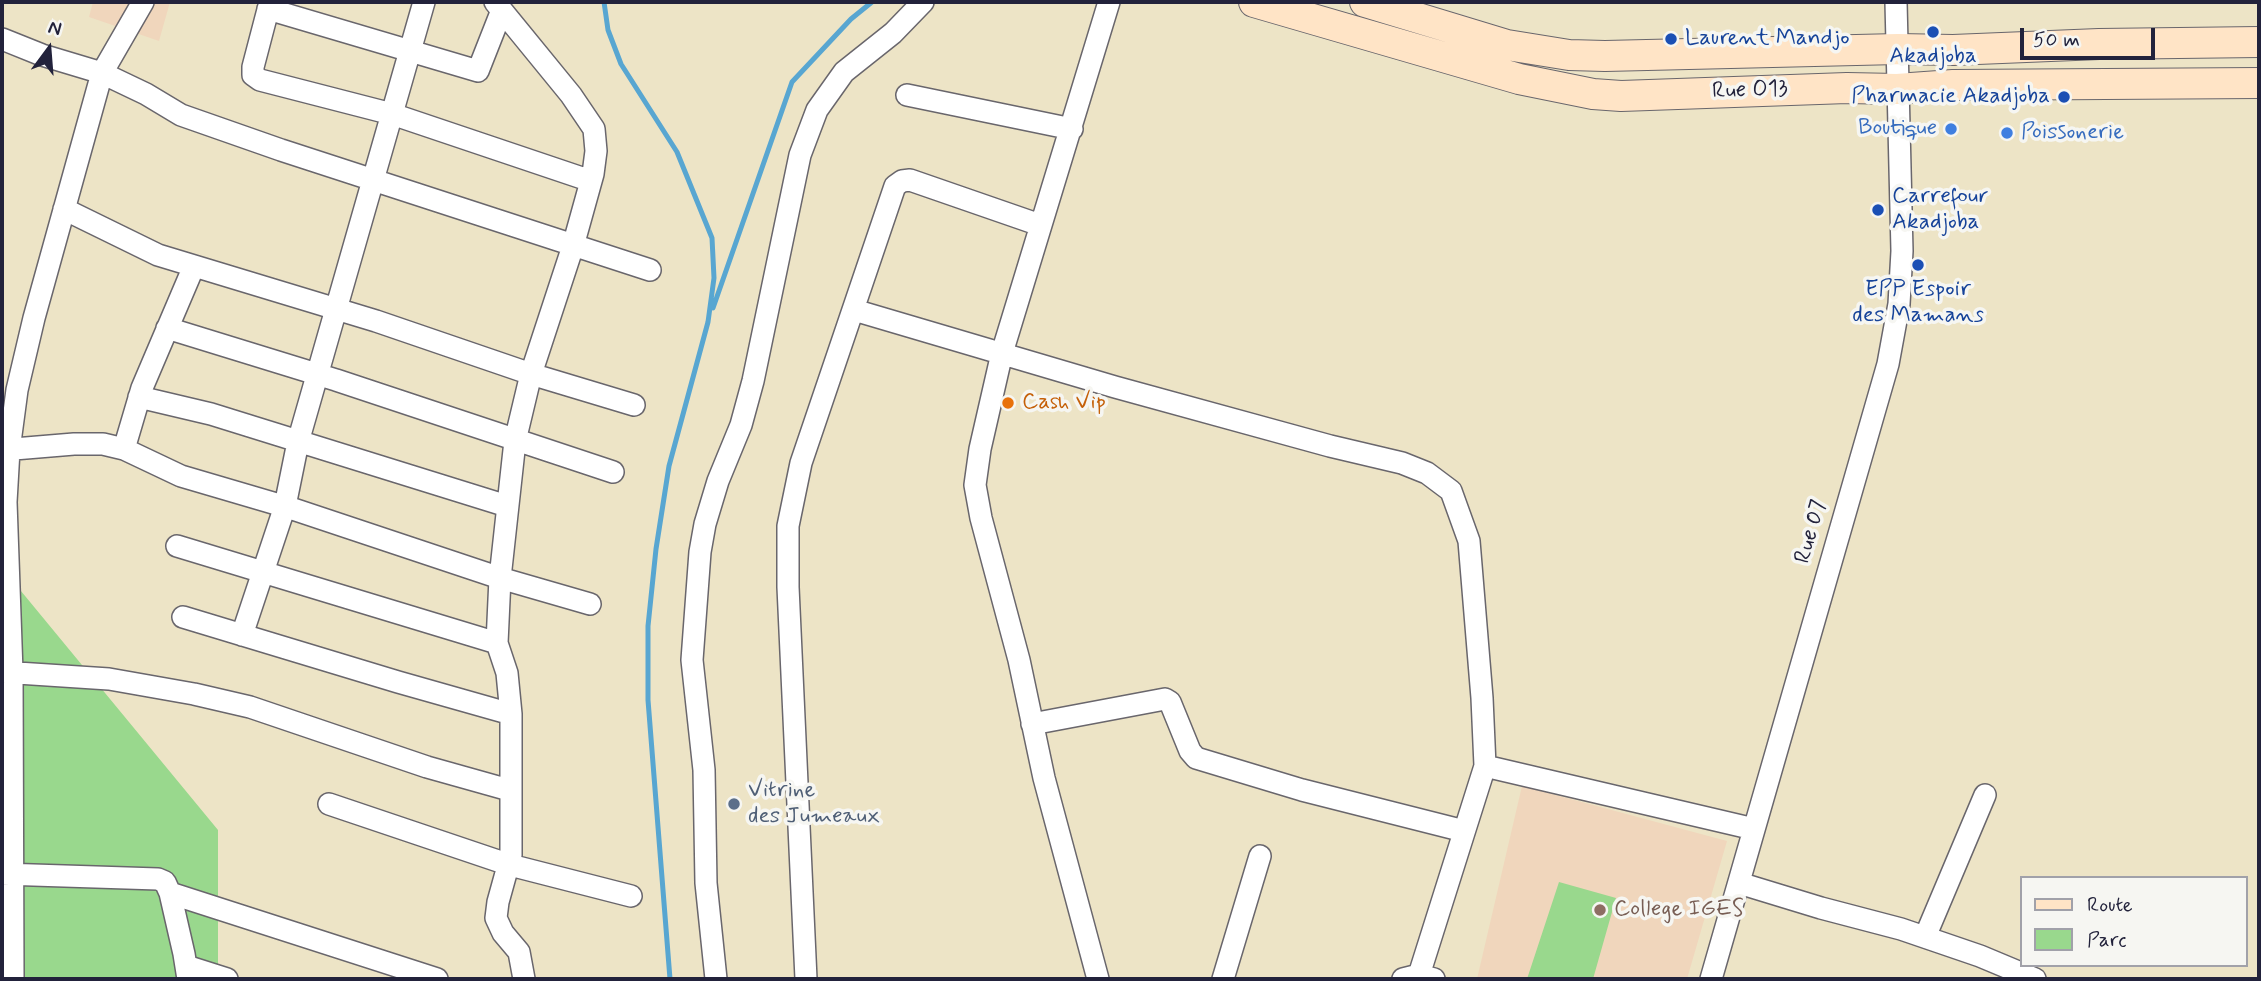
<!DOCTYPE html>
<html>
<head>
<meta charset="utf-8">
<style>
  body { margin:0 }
  #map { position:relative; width:2261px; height:981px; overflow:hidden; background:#ede4c6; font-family:Mynerve,sans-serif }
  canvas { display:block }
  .frame { position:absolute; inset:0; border:4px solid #22223b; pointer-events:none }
  .legend { position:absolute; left:2020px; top:876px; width:228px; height:91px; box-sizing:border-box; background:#f6f6f2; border:2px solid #a1a1a9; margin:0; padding:9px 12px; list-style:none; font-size:21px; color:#22223b }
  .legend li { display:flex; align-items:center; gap:14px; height:35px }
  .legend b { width:35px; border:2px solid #a1a1a9 }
  .north { position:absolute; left:14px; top:14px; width:70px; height:70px; -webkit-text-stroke:5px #f6f6f2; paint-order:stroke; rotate:16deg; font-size:19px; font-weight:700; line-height:28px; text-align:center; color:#22223b }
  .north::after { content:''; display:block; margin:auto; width:24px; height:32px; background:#22223b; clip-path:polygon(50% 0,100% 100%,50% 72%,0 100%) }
  .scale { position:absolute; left:2020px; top:28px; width:135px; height:32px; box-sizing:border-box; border:4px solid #22223b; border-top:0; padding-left:9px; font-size:21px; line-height:24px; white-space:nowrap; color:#22223b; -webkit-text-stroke:5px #f6f6f2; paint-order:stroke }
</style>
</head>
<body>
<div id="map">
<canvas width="2261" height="981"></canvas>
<div class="frame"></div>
<ul class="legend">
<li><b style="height:9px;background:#ffe4c6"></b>Route</li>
<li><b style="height:19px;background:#99d88d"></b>Parc</li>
</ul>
<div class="north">N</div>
<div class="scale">50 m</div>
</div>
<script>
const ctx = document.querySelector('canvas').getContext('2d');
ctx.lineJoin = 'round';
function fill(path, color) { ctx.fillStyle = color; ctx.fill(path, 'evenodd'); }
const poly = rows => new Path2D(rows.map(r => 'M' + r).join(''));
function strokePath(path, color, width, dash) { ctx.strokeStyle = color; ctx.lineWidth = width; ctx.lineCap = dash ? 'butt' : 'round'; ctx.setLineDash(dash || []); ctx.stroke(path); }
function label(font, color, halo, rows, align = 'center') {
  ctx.font = font + ' Mynerve,sans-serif'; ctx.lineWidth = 7; ctx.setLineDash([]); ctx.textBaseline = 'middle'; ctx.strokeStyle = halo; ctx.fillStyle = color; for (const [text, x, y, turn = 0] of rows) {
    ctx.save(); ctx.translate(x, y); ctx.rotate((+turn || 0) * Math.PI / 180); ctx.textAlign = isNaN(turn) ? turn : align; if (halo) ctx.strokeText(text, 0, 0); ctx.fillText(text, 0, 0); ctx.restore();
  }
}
fill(poly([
  [93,2,170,2,159,41,89,17],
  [1522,786,1727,841,1687,979,1477,979]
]), '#f0d6bc');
fill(poly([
  [2,568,218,830,218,979,2,979],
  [1559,882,1616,898,1593,979,1527,979]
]), '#99d88d');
strokePath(poly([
  [604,2,608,30,621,64,677,152,712,238,714,278,708,322,669,466,656,549,648,626,648,700,670,979],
  [713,308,792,82,851,19,872,2]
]), '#58a6d1', 5);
const street = poly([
  [270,2,253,67,253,75,260,80,392,114,591,181],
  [495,2,571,95,594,129,596,151,593,174,573,246,531,374,515,441,500,578,497,643,507,673,511,714,511,855,498,902,496,918,503,933,519,952,524,979],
  [268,9,478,71,502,10],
  [2,39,42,55,102,73,146,94,181,115,281,150,650,270],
  [907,95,1072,129],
  [64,209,158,255,376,321,531,374,634,405],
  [854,310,1115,387,1330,446,1402,463,1427,473,1451,491,1469,541,1482,698,1485,766,1419,975],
  [167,328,336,380,613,472],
  [139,397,211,414,507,506],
  [124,449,181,476,290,508,500,578,590,604],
  [2,450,74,444,103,444,124,449,142,388,194,266],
  [177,546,497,643],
  [183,617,398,682,511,714],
  [242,635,285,506,298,442,424,2],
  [2,672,109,679,194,694,250,707,427,767,509,790],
  [1032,724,1165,699,1170,702,1190,751,1196,758,1302,790,1464,831],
  [1485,766,1754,829],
  [329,804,510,865,631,896],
  [2,874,158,879,165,882,170,893,184,954,188,979],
  [1739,883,1821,908,1901,929,1980,956,2035,979],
  [170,893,437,979],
  [1925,937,1985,795],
  [186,966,227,979],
  [13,979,12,672,6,502,9,450,17,390,34,318,102,73,143,2],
  [716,979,706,883,704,770,692,660,700,552,705,524,718,481,741,425,753,381,800,155,817,110,844,72,893,33,923,2],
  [806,979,788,587,788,526,801,463,895,186,902,181,910,180,1040,225],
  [1098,979,1044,778,1019,660,981,518,975,485,980,449,1002,353,1109,2],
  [1223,979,1260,856],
  [1403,979,1419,975,1434,979],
  [1711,979,1888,364,1899,304,1902,251,1896,2]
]);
const secondary = poly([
  [1254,2,1519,79,1593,94,1621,96,1847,88,1897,89,1953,85,2259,83],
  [1365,2,1507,45,1569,55,1605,56,1898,49,1953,50,2099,44,2259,42]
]);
strokePath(street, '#69666c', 24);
strokePath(secondary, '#69666c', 32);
strokePath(street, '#fff', 21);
strokePath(secondary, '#ffe4c6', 30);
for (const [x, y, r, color] of [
  [1933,32,7,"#1a4fb4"],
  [1671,39,7,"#1a4fb4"],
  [2064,97,7,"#1a4fb4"],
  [1951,129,7,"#3f7fe0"],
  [2007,133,7,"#3f7fe0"],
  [1878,210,7,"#1a4fb4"],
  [1918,265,7,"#1a4fb4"],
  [1008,403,7,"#e8710a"],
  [734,804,7,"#5c6f8a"],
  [1600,910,7,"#8d6e63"]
]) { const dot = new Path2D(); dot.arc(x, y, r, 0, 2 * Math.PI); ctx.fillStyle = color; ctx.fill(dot); strokePath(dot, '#f6f6f2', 2.5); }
label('23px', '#164399', '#f6f6f2', [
  ["Laurent Mandjo",1685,39],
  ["Akadjoba",1933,57,"center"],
  ["Pharmacie Akadjoba",2050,97,"right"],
  ["Carrefour",1892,197],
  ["Akadjoba",1892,223],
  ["EPP Espoir",1918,290,"center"],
  ["des Mamans",1918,316,"center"]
], 'left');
label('23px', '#22223b', '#f6f6f2', [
  ["Rue O13",1750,91,-2],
  ["Rue 07",1812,532,-74]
]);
label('23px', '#366cbe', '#f6f6f2', [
  ["Boutique",1937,129],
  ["Poissonerie",2021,133,"left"]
], 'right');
label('23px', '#c56008', '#f6f6f2', [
  ["Cash Vip",1022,403]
], 'left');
label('23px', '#4e5e75', '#f6f6f2', [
  ["Vitrine",748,791],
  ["des Jumeaux",748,817]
], 'left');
label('23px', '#785e54', '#f6f6f2', [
  ["College IGES",1614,910]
], 'left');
</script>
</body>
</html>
